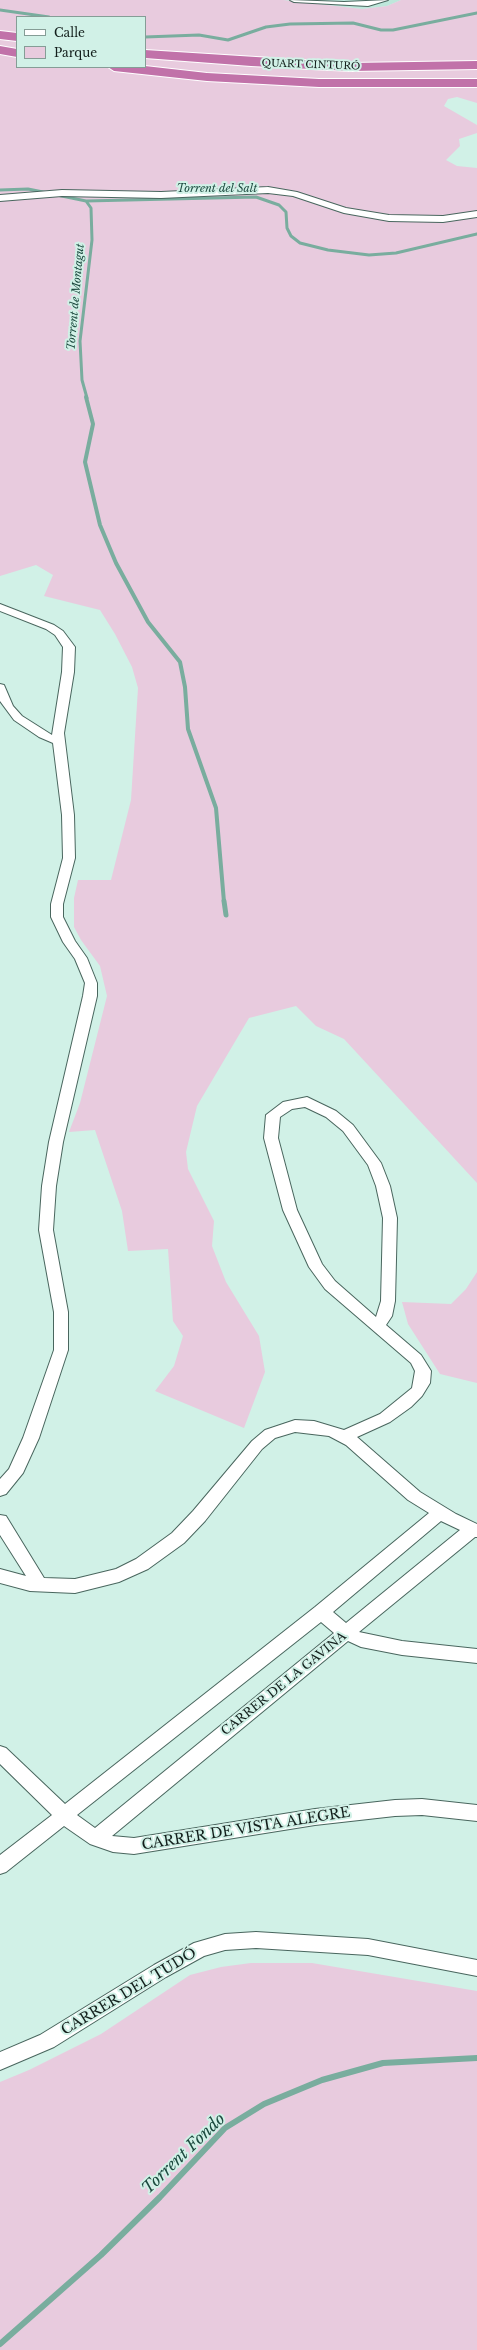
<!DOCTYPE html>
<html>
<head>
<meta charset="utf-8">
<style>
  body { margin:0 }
  #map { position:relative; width:477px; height:2350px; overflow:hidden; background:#d1f1e7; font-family:"Libre Baskerville",serif }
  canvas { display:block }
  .legend { position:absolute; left:16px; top:16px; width:130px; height:52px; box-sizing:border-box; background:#d1f1e7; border:1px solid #859d96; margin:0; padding:5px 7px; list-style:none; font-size:12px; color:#131f1c }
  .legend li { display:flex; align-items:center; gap:8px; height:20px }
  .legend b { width:20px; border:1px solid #859d96 }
</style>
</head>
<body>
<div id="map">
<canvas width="477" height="2350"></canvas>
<ul class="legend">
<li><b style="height:5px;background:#fff"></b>Calle</li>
<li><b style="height:11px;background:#e8cbde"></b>Parque</li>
</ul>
</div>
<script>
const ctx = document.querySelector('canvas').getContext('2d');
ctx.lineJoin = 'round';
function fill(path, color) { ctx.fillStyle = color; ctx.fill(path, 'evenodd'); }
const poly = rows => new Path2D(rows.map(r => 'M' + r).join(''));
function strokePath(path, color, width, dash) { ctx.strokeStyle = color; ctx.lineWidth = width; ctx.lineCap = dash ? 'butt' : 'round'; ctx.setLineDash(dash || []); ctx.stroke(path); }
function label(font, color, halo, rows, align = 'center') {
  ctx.font = font + ' "Libre Baskerville",serif'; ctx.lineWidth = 4; ctx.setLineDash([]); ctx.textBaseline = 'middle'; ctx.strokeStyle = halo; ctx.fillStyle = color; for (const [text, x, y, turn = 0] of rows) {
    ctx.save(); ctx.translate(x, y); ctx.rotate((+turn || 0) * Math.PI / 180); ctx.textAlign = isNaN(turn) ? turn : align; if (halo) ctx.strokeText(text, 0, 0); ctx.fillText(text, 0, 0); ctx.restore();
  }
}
fill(poly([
  [283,0,401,0,387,6,362,9]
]), '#bee7db');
fill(poly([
  [0,0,283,0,362,9,387,6,401,0,477,0,477,103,457,97,448,99,444,106,477,125,477,133,459,139,460,146,446,160,457,166,477,168,477,1183,344,1039,316,1026,296,1006,249,1018,197,1106,186,1152,188,1169,214,1221,212,1246,226,1282,259,1336,265,1372,244,1428,155,1391,174,1366,183,1336,173,1321,168,1249,128,1251,122,1211,95,1130,69,1132,80,1103,107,996,100,966,81,940,74,927,74,898,78,880,111,880,131,800,138,688,132,667,115,634,100,610,44,596,53,575,36,565,0,576],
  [17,17,145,17,145,67,17,67],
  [477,1272,477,1383,440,1374,408,1324,402,1302,451,1304,466,1289],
  [251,1963,312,1963,477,1991,477,2350,0,2350,0,2082,29,2070,101,2034,190,1975,221,1967]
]), '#e8cbde');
strokePath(poly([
  [0,10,49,17],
  [145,37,199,35,228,40,266,27,290,24,353,23,381,30,393,30,477,13],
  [0,190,28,189,48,193],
  [57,195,86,201,256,197,279,205,286,212,287,228,291,236,300,243,328,250,369,255,396,253,477,234],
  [86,201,91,208,92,240,80,341,82,380,87,398]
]), '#79ad9e', 3);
strokePath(poly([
  [86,397,93,424,85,462,100,525,116,563,148,622,180,662,185,687,188,729,216,808,224,902]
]), '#79ad9e', 4);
strokePath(poly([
  [224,901,226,915]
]), '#79ad9e', 5);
strokePath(poly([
  [0,2344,101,2255,160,2197,225,2128,264,2104,322,2080,383,2063,477,2058]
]), '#79ad9e', 6);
const minor = poly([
  [290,0,344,2,388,0,368,6,294,2,290,0],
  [268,187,297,192,346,208,389,215,443,216,477,211,477,217,443,222,389,221,344,213,293,196,268,193,161,198,62,196,0,201,0,195,62,190,161,192,268,187],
  [0,604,54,625,63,631,75,647,74,672,64,733,74,815,75,858,63,904,63,917,75,941,87,958,97,983,97,996,63,1142,56,1186,53,1230,68,1312,68,1350,39,1438,23,1473,6,1494,0,1496,0,1479,9,1469,23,1438,54,1350,54,1312,39,1230,42,1186,49,1142,83,996,85,983,75,959,63,942,51,917,51,904,63,858,62,815,53,743,39,737,14,720,0,701,0,684,4,685,13,706,22,716,52,735,62,672,63,647,55,635,46,629,0,611,0,604],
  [307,1097,336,1111,353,1125,381,1163,390,1186,397,1218,395,1301,392,1316,386,1325,421,1355,431,1371,430,1383,422,1396,411,1407,390,1422,357,1437,420,1492,456,1514,477,1524,477,1537,475,1537,359,1632,402,1641,477,1649,477,1663,402,1655,361,1647,348,1641,112,1836,134,1838,315,1809,395,1800,422,1799,477,1805,477,1821,422,1815,395,1816,315,1825,134,1854,113,1852,90,1844,64,1826,6,1872,0,1874,0,1855,52,1815,0,1764,0,1746,6,1748,65,1804,315,1607,429,1513,408,1500,346,1445,329,1436,295,1432,275,1438,262,1449,205,1521,184,1543,148,1569,119,1582,75,1593,30,1591,0,1583,0,1569,26,1576,0,1535,0,1515,6,1516,44,1578,75,1579,116,1569,136,1559,172,1533,193,1511,252,1441,265,1430,295,1420,314,1421,344,1430,380,1414,412,1388,415,1371,411,1363,325,1289,309,1267,283,1210,264,1138,266,1115,283,1102,307,1097],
  [305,1107,326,1117,343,1131,368,1165,376,1186,383,1218,381,1301,376,1317,335,1281,322,1264,297,1210,278,1138,280,1117,292,1109,305,1107],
  [441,1521,460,1530,346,1623,333,1612,441,1521],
  [321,1622,334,1633,95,1828,77,1815,321,1622],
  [256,1932,368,1939,477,1960,477,1976,368,1955,256,1948,225,1950,204,1956,166,1977,54,2047,0,2070,0,2052,40,2035,154,1965,194,1943,225,1934,256,1932]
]);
const motorway = poly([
  [0,31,17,33,17,41,0,39,0,31],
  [0,46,17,49,17,57,0,54,0,46],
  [145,50,351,63,477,61,477,69,351,71,251,66,145,58,145,50],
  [145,66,207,73,319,79,477,79,477,87,319,87,207,81,114,71,108,67,145,66]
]);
strokePath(minor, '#49665e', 2);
strokePath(motorway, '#fff', 2);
fill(minor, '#fff');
fill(motorway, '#c172a9');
label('10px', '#131f1c', '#d1f1e7', [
  ["QUART CINTURÓ",311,65,2]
]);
label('italic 11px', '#1c4a3f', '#d1f1e7', [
  ["Torrent del Salt",217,189],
  ["Torrent de Montagut",76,297,-85]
]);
label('12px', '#131f1c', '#d1f1e7', [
  ["CARRER DE LA GAVINA",284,1684,-39]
]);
label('14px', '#131f1c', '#d1f1e7', [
  ["CARRER DE VISTA ALEGRE",246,1829,-9],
  ["CARRER DEL TUDÓ",129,1992,-31]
]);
label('italic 16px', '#1c4a3f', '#d1f1e7', [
  ["Torrent Fondo",184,2154,-44]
]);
</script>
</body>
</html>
